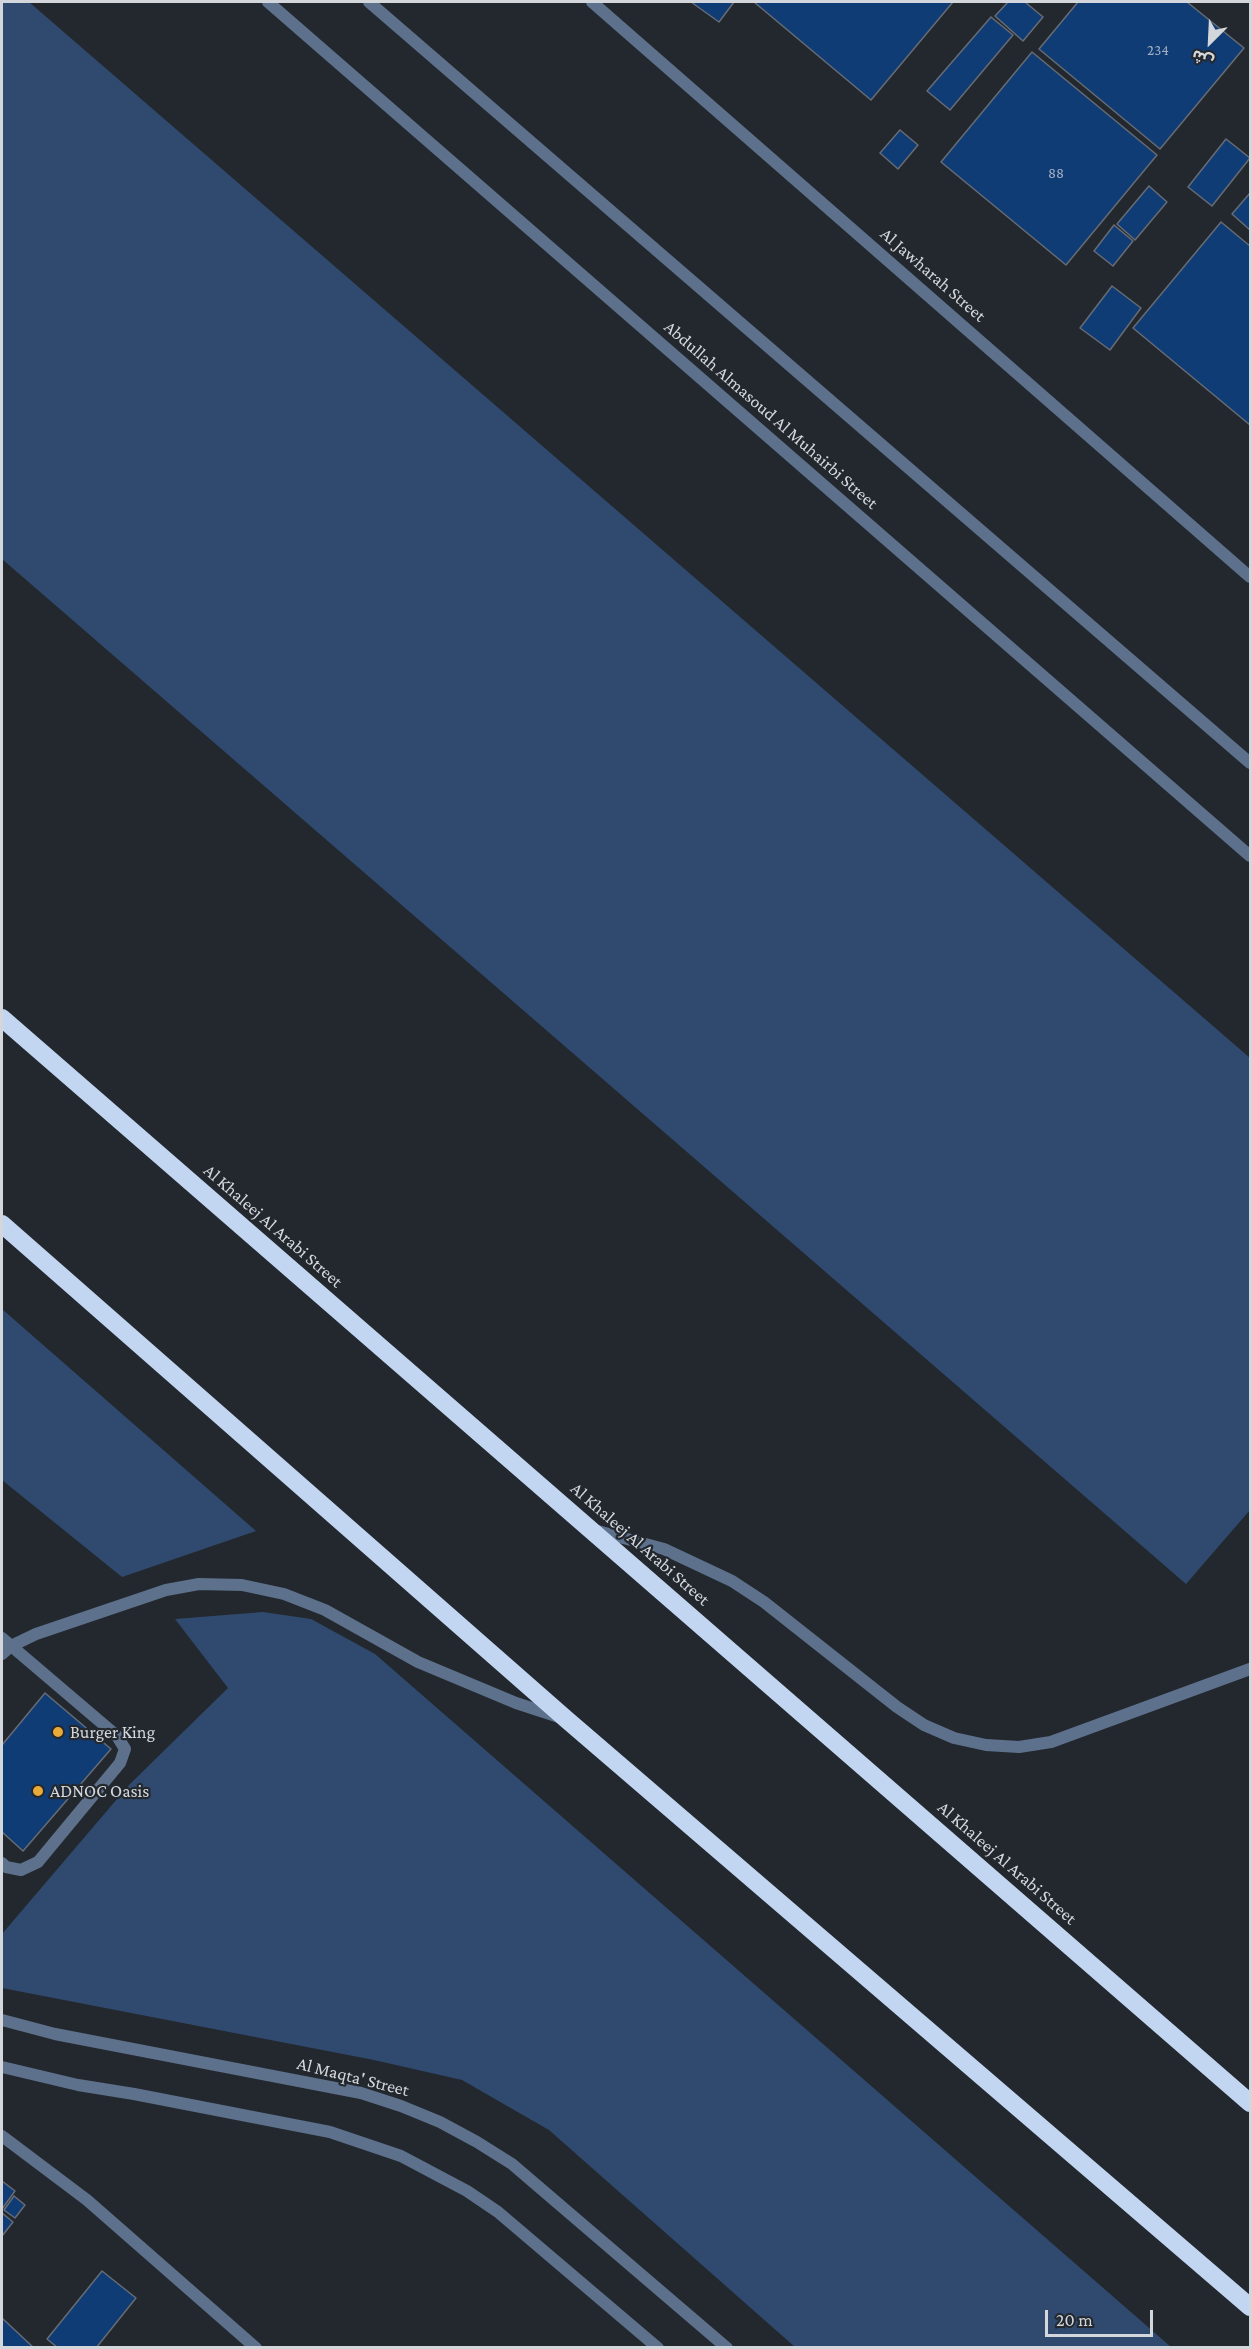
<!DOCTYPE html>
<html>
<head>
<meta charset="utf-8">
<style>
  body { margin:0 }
  #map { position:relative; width:1252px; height:2349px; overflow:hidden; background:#23282e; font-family:"Crimson Pro","Noto Sans Arabic",serif }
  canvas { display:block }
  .frame { position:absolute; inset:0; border:3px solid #d3d7db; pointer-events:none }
  .north { position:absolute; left:1180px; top:12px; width:60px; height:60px; -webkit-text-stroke:4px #23282e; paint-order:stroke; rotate:204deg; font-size:16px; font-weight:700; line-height:24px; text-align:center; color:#d3d7db }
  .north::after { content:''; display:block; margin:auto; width:21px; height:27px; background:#d3d7db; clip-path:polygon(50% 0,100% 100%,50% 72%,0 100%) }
  .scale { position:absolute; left:1045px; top:2310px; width:108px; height:27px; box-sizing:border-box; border:3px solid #d3d7db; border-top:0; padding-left:8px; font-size:18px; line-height:21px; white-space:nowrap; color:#d3d7db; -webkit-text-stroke:4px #23282e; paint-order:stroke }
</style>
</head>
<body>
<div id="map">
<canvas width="1252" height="2349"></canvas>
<div class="frame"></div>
<div class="north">ش</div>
<div class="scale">20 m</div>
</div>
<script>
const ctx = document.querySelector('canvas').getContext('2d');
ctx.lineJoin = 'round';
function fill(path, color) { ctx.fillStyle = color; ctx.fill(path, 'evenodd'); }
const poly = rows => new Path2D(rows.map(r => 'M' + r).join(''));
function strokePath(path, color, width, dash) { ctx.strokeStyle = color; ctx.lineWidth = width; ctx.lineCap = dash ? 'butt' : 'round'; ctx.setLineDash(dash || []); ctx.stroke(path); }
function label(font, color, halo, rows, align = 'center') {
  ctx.font = font + ' "Crimson Pro",serif'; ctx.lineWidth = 4.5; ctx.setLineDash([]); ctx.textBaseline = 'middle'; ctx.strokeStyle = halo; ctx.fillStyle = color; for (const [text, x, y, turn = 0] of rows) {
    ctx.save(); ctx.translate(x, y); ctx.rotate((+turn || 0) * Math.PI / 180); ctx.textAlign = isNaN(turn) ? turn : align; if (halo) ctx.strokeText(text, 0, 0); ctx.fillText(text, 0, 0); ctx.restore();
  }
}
fill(poly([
  [2,2,29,2,1250,1058,1250,1510,1186,1584,2,559],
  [2,1309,256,1531,122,1577,2,1480],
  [263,1612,311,1619,375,1654,1171,2347,795,2347,549,2130,462,2080,374,2060,2,1988,2,1934,129,1785,228,1688,175,1619]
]), '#304a6f');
const building = poly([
  [691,2,734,2,719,22,691,2],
  [754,2,953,2,871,100,754,2],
  [1008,2,1025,2,1043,17,1023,41,995,16,1008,2],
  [1078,2,1187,2,1244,48,1160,149,1039,49,1078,2],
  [991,17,1013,35,950,110,927,91,991,17],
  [1032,52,1157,155,1066,265,941,162,1032,52],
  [900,130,918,145,898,169,880,153,900,130],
  [1226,139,1250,158,1212,206,1188,187,1226,139],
  [1149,186,1167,202,1135,240,1117,224,1149,186],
  [1250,193,1250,230,1232,214,1250,193],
  [1221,222,1250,246,1250,425,1133,328,1221,222],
  [1114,225,1133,241,1113,266,1094,251,1114,225],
  [1112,286,1141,308,1110,350,1080,328,1112,286],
  [45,1693,111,1749,23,1851,2,1832,2,1745,45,1693],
  [2,2181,15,2191,2,2209,2,2181],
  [14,2196,25,2205,15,2218,4,2210,14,2196],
  [2,2213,13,2222,2,2236,2,2213],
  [102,2271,136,2298,96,2348,58,2348,47,2339,102,2271],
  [2,2318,34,2348,2,2348,2,2318]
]);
fill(building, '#103c76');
strokePath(building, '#676c74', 1.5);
strokePath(poly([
  [594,1530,664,1549,732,1581,764,1602,897,1707,924,1725,954,1738,986,1745,1019,1747,1051,1742,1250,1669],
  [2,1638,117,1736,125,1749,120,1763,38,1862,21,1870,6,1867,2,1863],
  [2,1654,11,1646,36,1634,166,1590,199,1584,242,1585,284,1594,325,1610,418,1662,516,1703,559,1717],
  [2,2136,87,2200,256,2348]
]), '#5d718c', 12);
strokePath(poly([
  [592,2,1250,577]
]), '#5d718c', 12);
strokePath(poly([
  [268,2,1250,856],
  [369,2,1250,763],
  [2,2020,55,2034,361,2093,401,2106,440,2122,477,2142,512,2164,727,2348],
  [2,2067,78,2085,134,2094,330,2132,401,2156,467,2191,498,2212,658,2348]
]), '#5d718c', 12);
strokePath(poly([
  [2,1018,1250,2103],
  [2,1224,566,1719,1250,2307]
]), '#c2d6f2', 18);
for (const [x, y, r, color] of [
  [58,1732,6,"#eaaa39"],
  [38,1791,6,"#eaaa39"]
]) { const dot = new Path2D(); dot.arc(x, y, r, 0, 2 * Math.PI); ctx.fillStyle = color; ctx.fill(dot); strokePath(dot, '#23282e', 2); }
label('15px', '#a2b0c2', null, [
  ["234",1158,50],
  ["88",1056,173]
]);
label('18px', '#d3d7db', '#23282e', [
  ["Al Jawharah Street",933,275,41],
  ["Abdullah Almasoud Al Muhairbi Street",771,415,41],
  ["Al Khaleej Al Arabi Street",273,1226,41],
  ["Al Khaleej Al Arabi Street",640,1544,41],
  ["Al Khaleej Al Arabi Street",1007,1863,41],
  ["Al Maqta' Street",353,2077,14]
]);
label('18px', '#d3d7db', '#23282e', [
  ["Burger King",70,1732],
  ["ADNOC Oasis",50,1791]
], 'left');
</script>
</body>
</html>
